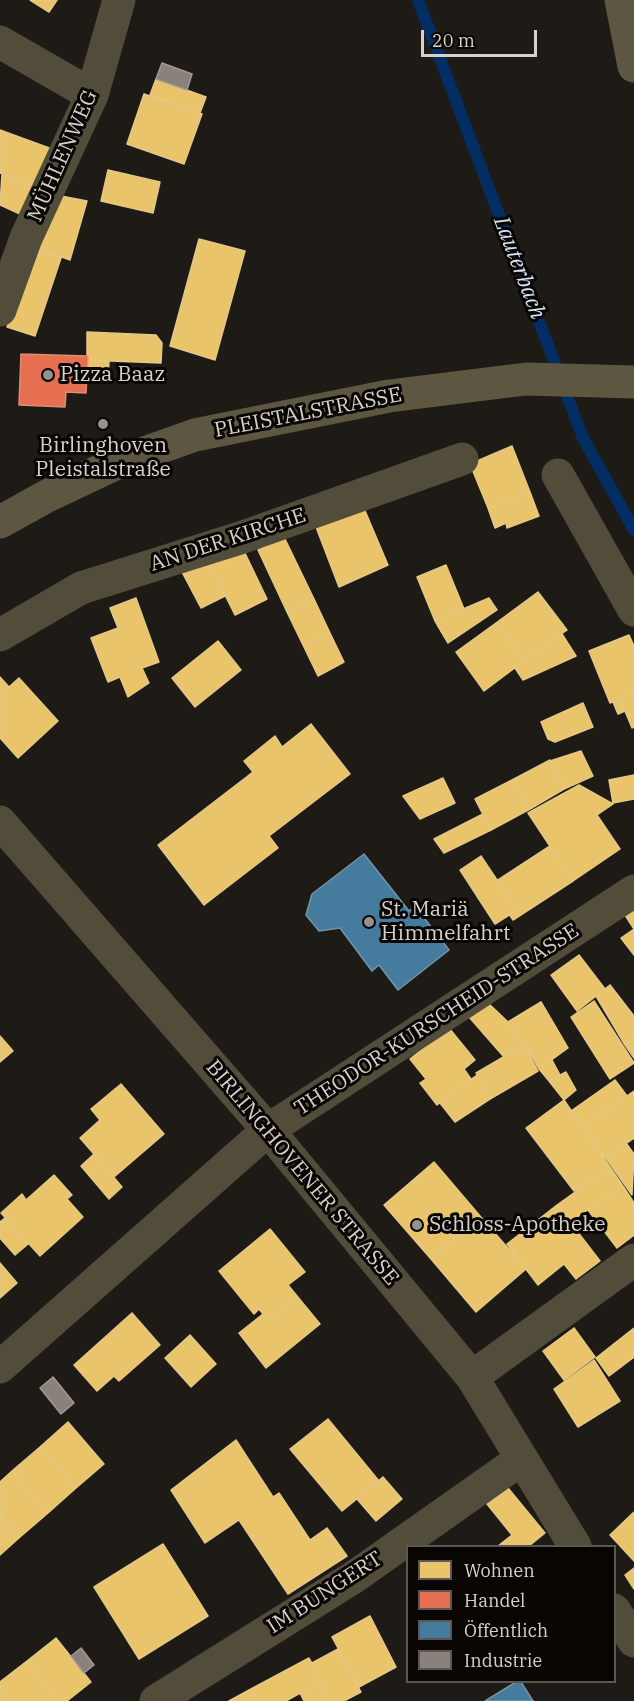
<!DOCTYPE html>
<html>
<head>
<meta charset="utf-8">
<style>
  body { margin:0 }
  #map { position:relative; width:634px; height:1701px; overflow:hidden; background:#1e1a16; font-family:"IBM Plex Serif",serif }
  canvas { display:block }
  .legend { position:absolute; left:406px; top:1545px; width:210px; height:138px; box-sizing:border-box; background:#080503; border:2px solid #5b5753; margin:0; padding:8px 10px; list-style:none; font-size:18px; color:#d7d1cc }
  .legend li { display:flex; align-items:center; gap:12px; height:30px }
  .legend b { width:30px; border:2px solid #5b5753 }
  .scale { position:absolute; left:421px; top:30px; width:116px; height:27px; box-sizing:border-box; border:3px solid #d7d1cc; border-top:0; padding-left:8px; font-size:18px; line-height:21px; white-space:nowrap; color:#d7d1cc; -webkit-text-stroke:4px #080503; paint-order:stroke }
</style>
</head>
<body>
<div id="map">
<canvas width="634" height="1701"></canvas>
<ul class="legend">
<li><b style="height:16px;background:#e9c46a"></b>Wohnen</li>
<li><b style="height:16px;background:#e76f51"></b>Handel</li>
<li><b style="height:16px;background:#457b9d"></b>Öffentlich</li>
<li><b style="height:16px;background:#8a817c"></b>Industrie</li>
</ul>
<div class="scale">20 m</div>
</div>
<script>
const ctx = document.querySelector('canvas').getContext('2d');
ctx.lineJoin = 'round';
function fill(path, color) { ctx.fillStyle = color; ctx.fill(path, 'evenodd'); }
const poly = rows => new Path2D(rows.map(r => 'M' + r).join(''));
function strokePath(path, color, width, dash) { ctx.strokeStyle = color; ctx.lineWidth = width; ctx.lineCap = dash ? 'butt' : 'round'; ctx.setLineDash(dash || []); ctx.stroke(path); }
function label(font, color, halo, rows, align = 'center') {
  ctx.font = font + ' "IBM Plex Serif",serif'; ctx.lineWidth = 6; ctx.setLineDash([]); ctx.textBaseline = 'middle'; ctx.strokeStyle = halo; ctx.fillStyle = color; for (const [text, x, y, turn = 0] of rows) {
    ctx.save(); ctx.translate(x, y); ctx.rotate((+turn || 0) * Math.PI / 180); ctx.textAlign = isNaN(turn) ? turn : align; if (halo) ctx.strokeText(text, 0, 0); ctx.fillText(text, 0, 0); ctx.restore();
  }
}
const homes = poly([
  [30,0,57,0,49,12,30,0],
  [156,79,206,97,200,113,150,95,156,79],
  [144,94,202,114,184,164,127,144,144,94],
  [0,130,52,149,37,187,0,173,0,130],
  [108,170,160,182,153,213,101,201,108,170],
  [2,174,37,187,20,214,0,205,2,174],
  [61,196,87,201,70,260,35,247,61,196],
  [199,239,245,251,215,360,170,346,199,239],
  [34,247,61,258,35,336,7,327,34,247],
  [87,332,156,335,162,343,161,363,87,360,87,332],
  [87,360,109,361,108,382,86,381,87,360],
  [512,446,530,492,488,508,470,464,512,446],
  [530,492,539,516,507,528,506,523,495,528,488,508,530,492],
  [363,506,388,565,339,587,316,527,363,506],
  [284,537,314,599,287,612,258,550,284,537],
  [243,549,267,599,235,615,210,565,243,549],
  [210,565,225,596,201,608,182,572,210,565],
  [446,565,464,609,435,621,417,577,446,565],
  [538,592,567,630,524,661,496,623,538,592],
  [136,598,159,662,142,668,149,683,128,697,120,677,108,682,91,638,118,628,110,608,136,598],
  [489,598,497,610,448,643,435,621,489,598],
  [314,599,330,633,303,645,287,612,314,599],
  [496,623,524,661,484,691,456,652,496,623],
  [330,633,344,662,318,676,303,645,330,633],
  [562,634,576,656,523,680,515,668,562,634],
  [629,635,634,646,634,693,610,703,589,651,629,635],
  [218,641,241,670,195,707,172,678,218,641],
  [0,677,9,687,19,678,58,721,18,758,0,738,0,677],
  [634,693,634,727,632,728,620,699,634,693],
  [620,699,625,711,618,714,613,702,620,699],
  [583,703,593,727,555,742,548,739,541,722,583,703],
  [311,724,350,774,269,836,278,848,204,905,158,845,253,772,244,761,275,736,282,747,311,724],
  [581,751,593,776,564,789,550,761,581,751],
  [550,760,564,789,530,809,514,779,550,760],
  [634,775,634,799,613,803,609,780,634,775],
  [443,778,455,803,420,819,403,796,443,778],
  [514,779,530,809,491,830,475,799,514,779],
  [579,785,613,804,597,815,620,849,573,881,528,813,579,785],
  [483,814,491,830,444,853,434,839,483,814],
  [550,846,573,881,513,920,509,914,517,910,498,880,550,846],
  [481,856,517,910,495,924,460,870,481,856],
  [634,909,634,955,621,938,634,929,625,915,634,909],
  [579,955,605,989,577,1011,551,975,579,955],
  [610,985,634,1016,634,1038,625,1045,596,996,610,985],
  [594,1001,634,1063,610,1079,571,1017,594,1001],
  [541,1002,568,1048,539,1069,527,1048,508,1022,541,1002],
  [488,1003,508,1022,524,1045,504,1057,469,1017,488,1003],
  [449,1028,475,1060,464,1069,471,1079,437,1105,420,1083,426,1079,410,1059,449,1028],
  [0,1036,13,1051,0,1062,0,1036],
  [634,1038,634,1058,625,1045,634,1038],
  [524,1045,538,1071,490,1099,476,1073,524,1045],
  [552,1060,560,1075,549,1081,539,1069,552,1060],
  [566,1072,576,1090,564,1100,549,1081,566,1072],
  [477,1075,490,1099,455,1122,440,1103,477,1075],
  [615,1080,627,1096,583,1127,571,1111,615,1080],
  [121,1084,164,1134,114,1177,80,1138,100,1120,91,1109,121,1084],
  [634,1091,634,1138,605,1158,583,1127,634,1091],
  [564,1100,610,1167,574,1191,526,1128,564,1100],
  [626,1143,634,1154,632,1195,606,1158,626,1143],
  [94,1154,122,1187,109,1199,81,1166,94,1154],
  [434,1162,480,1216,431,1259,384,1205,434,1162],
  [610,1167,623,1186,570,1222,557,1205,610,1167],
  [54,1175,72,1195,67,1199,83,1217,40,1256,1,1213,22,1194,26,1200,54,1175],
  [623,1186,634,1203,634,1235,617,1248,588,1210,623,1186],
  [557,1205,600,1261,576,1279,564,1264,538,1285,507,1244,557,1205],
  [480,1216,526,1269,476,1312,431,1259,480,1216],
  [5,1218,28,1244,15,1255,0,1238,0,1222,5,1218],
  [270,1229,305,1272,288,1285,297,1296,268,1320,259,1309,254,1314,219,1271,270,1229],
  [0,1263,17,1283,0,1298,0,1263],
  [297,1296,320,1324,266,1368,239,1333,263,1314,268,1320,297,1296],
  [132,1313,160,1345,119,1381,114,1376,97,1391,74,1365,132,1313],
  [574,1328,595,1357,564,1380,543,1351,574,1328],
  [634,1328,634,1357,609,1376,596,1358,634,1328],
  [190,1335,216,1364,191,1387,165,1358,190,1335],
  [594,1360,620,1401,578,1427,554,1389,594,1360],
  [328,1419,379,1481,342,1511,290,1449,328,1419],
  [68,1422,104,1464,76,1488,40,1447,68,1422],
  [236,1440,273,1497,279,1493,310,1540,327,1528,347,1556,288,1594,239,1520,205,1543,171,1490,236,1440],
  [40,1447,76,1488,48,1513,12,1471,40,1447],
  [12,1471,48,1513,20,1537,0,1514,0,1482,12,1471],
  [383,1477,402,1499,376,1521,357,1499,383,1477],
  [508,1488,545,1533,529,1546,498,1546,512,1535,487,1504,508,1488],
  [634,1512,634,1561,610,1535,634,1512],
  [0,1514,20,1537,0,1555,0,1514],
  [163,1544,208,1616,139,1659,94,1587,163,1544],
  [634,1568,634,1589,625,1575,634,1568],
  [370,1616,396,1667,359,1687,332,1637,370,1616],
  [56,1638,91,1682,67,1701,59,1701,27,1661,56,1638],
  [338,1649,361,1692,344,1701,332,1701,312,1663,338,1649],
  [309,1658,322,1681,286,1701,258,1701,251,1689,309,1658],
  [27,1661,59,1701,12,1701,0,1686,0,1682,27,1661],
  [322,1681,332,1701,304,1701,300,1693,322,1681],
  [0,1686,12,1701,0,1701,0,1686],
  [251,1689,258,1701,229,1701,251,1689]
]);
fill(homes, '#e9c46a');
strokePath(homes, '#e4c887', 1.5);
const shops = poly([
  [21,354,88,356,86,393,66,392,65,407,19,405,21,354]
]);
fill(shops, '#e76f51');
strokePath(shops, '#e28c76', 1.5);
const public = poly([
  [364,854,409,911,415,906,449,950,398,990,379,965,372,971,340,928,319,931,306,915,312,894,364,854],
  [516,1682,521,1682,533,1701,485,1701,516,1682]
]);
fill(public, '#457b9d');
strokePath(public, '#7195ab', 1.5);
const industry = poly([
  [162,63,192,74,187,90,156,79,162,63],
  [53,1377,74,1403,61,1414,40,1388,53,1377],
  [81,1648,94,1665,84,1673,71,1656,81,1648]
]);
fill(industry, '#8a817c');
strokePath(industry, '#a19994', 1.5);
strokePath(poly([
  [418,0,583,438,634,530]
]), '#032e63', 12);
strokePath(poly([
  [0,42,92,95],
  [0,310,26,238,92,95,119,0],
  [558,475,634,610],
  [0,635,81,588,243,537,462,459],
  [0,822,268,1130,472,1377,575,1546],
  [0,1367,268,1130,634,891],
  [472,1377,634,1260],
  [614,1610,634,1641],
  [156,1701,354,1577,520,1460]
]), '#524c3b', 33);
strokePath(poly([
  [621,0,634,66],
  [0,522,47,496,119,462,195,435,389,396,526,379,634,382]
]), '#5d5640', 33);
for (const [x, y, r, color] of [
  [48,375,6,"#96918c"],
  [103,424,6,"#96918c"],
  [369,922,6,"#96918c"],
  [417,1225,6,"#96918c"]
]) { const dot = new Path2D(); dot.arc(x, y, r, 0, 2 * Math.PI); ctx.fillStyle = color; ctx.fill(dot); strokePath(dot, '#080503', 2); }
label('21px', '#d7d1cc', '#080503', [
  ["MÜHLENWEG",63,156,-66],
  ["PLEISTALSTRASSE",308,413,-11],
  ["AN DER KIRCHE",228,540,-18],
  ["THEODOR-KURSCHEID-STRASSE",437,1020,-33],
  ["BIRLINGHOVENER STRASSE",302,1173,50],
  ["IM BUNGERT",325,1593,-33]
]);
label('21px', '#d7d1cc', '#080503', [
  ["Pizza Baaz",60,375],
  ["Birlinghoven",103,446,"center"],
  ["Pleistalstraße",103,470,"center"],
  ["St. Mariä",381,910],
  ["Himmelfahrt",381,934],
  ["Schloss-Apotheke",429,1225]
], 'left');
label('italic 22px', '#d6e4f6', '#080503', [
  ["Lauterbach",519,268,69]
]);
</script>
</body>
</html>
